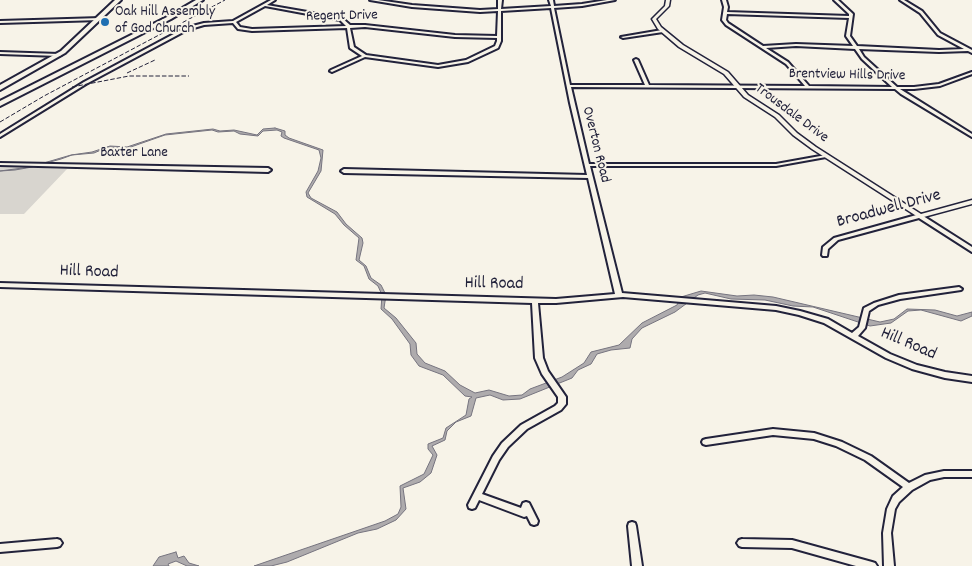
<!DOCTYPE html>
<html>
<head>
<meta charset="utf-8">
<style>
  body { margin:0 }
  canvas { display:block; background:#f7f3e8 }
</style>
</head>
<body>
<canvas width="972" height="566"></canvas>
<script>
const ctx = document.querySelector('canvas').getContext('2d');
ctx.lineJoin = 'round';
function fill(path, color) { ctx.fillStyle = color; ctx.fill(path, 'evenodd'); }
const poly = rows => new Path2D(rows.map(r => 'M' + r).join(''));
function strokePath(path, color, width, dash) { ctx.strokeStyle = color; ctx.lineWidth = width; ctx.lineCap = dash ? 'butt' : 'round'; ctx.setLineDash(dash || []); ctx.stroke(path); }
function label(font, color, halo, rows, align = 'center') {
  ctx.font = font + ' Dekko,sans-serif'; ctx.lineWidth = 4; ctx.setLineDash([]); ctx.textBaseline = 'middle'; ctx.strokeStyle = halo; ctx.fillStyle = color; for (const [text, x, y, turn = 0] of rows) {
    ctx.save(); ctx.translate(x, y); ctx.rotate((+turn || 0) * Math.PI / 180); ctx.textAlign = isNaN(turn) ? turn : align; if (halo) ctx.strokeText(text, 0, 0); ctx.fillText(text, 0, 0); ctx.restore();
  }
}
fill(poly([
  [0,166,67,169,24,214,0,214]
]), '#d8d5cf');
const water = poly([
  [275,128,285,131,285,135,289,138,323,150,321,171,308,193,311,198,337,212,346,224,362,238,363,243,359,260,366,266,371,278,381,285,386,295,384,308,396,318,416,343,417,354,425,363,445,371,460,385,475,393,489,390,509,396,522,395,530,389,562,377,584,363,591,352,619,345,642,323,677,305,681,297,701,291,737,296,754,295,773,297,880,322,894,319,907,309,935,310,957,316,972,312,972,316,961,321,921,310,908,311,891,323,870,326,813,307,793,306,765,300,731,299,705,293,698,295,675,312,642,328,632,339,630,348,611,350,597,354,591,364,578,370,572,378,520,399,503,400,490,395,476,398,471,416,456,422,447,431,445,440,432,446,437,455,431,473,420,482,403,488,406,509,396,520,377,529,358,533,287,562,271,566,254,566,385,521,398,514,401,507,400,486,424,474,433,455,428,449,428,444,443,438,446,428,466,415,469,399,472,397,465,396,443,375,419,366,411,355,410,344,392,319,381,309,382,295,378,286,369,279,364,266,356,260,359,238,344,225,335,214,307,197,306,192,318,171,321,158,319,150,284,138,281,136,282,132,277,130,263,131,258,136,240,134,234,131,218,132,212,130,165,135,128,148,108,147,94,153,72,155,61,159,32,167,15,170,0,171,30,167,71,155,92,152,110,146,127,147,166,134,213,129,220,131,234,130,257,135,263,129,275,128],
  [176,552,178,558,184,556,189,563,199,566,187,566,176,561,168,564,169,566,153,566,159,557,176,552]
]);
fill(water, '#aeabad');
strokePath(water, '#76747f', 1);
const minor = poly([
  [271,0,275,0,267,5,342,18,350,25,365,25,455,35,497,36,498,11,480,12,412,7,370,0,378,0,412,5,480,10,498,9,498,0,502,0,501,9,551,6,549,0,553,0,554,6,582,4,607,0,615,0,582,6,554,8,570,85,645,85,634,60,636,59,638,60,649,85,805,86,786,64,726,25,722,20,724,7,722,0,726,0,728,7,727,12,849,16,849,14,834,0,838,0,853,14,850,36,857,46,939,50,964,49,938,35,920,13,900,0,904,0,922,11,940,33,972,50,972,53,968,51,939,52,859,49,864,57,897,87,914,87,939,84,972,72,972,74,940,86,914,89,900,89,972,134,972,137,901,94,895,89,571,87,589,164,776,164,826,155,828,156,826,157,776,166,590,166,622,293,776,306,800,311,828,319,852,333,859,327,864,308,874,303,899,295,959,287,962,289,961,290,900,299,878,305,869,311,865,328,858,336,890,354,917,365,945,372,972,376,972,382,945,378,912,369,886,358,824,323,799,315,776,310,623,297,556,303,538,303,543,358,548,371,566,397,566,404,561,410,527,429,508,447,499,460,482,494,521,508,523,503,526,502,529,503,538,521,537,524,534,525,531,524,527,516,524,517,479,500,475,508,472,509,469,508,468,505,493,456,502,443,521,425,555,406,558,403,558,397,542,374,535,358,532,303,0,287,0,283,556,299,615,294,588,178,344,173,341,171,344,169,587,175,570,103,551,8,501,11,501,41,498,48,468,62,438,67,365,57,332,72,330,71,331,70,362,56,350,48,347,28,252,31,238,29,233,23,204,25,187,30,86,84,0,137,0,134,84,82,185,28,204,23,233,21,271,0],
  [265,6,340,20,346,26,252,29,240,27,236,22,265,6],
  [727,14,849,18,846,36,853,46,796,44,763,46,728,23,726,20,727,14],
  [365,27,455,37,497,38,497,41,495,46,466,60,438,65,366,55,354,47,350,28,365,27],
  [796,46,855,49,862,59,892,87,809,86,788,62,766,48,796,46],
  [101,18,101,20,100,20,0,23,0,21,101,18],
  [662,30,664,31,663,32,623,38,621,37,662,30],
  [0,52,59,54,61,55,59,56,0,54,0,52],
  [0,163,268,168,271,170,268,172,0,165,0,163],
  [920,214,972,247,972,252,919,218,838,240,828,249,827,256,823,256,822,255,823,247,834,238,920,214],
  [773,429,814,433,842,442,871,456,909,483,925,475,944,471,972,471,972,477,944,477,930,480,912,490,899,502,895,509,891,533,894,566,884,566,883,533,887,509,893,496,903,487,865,460,836,446,814,439,773,435,706,445,703,444,702,442,703,440,706,439,773,429],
  [632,522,635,523,636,526,642,566,632,566,628,526,629,523,632,522],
  [57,539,60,540,62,543,60,546,57,547,0,552,0,544,57,539],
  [742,539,792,540,872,562,875,563,877,566,856,566,792,548,742,547,739,546,737,543,739,540,742,539]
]);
const tertiary = poly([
  [666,0,670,0,669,6,656,19,661,27,683,45,728,72,748,95,779,115,797,133,816,147,921,214,972,200,972,204,920,218,918,217,812,149,793,135,775,117,744,97,724,74,679,47,658,29,652,19,665,6,666,0]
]);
const primary = poly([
  [115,0,121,0,65,53,0,90,0,85,61,51,115,0]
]);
const motorway = poly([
  [196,0,203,0,171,19,0,106,0,101,167,17,196,0]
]);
strokePath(minor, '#22223b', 4);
strokePath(tertiary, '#22223b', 3);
strokePath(primary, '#22223b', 4);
strokePath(motorway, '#22223b', 4);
fill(minor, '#f7f3e8');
fill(tertiary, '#f7f3e8');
fill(primary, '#f7f3e8');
fill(motorway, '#f7f3e8');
strokePath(poly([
  [127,73,155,60],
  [72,87,129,76,189,76],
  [0,122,44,96,225,0]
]), '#22223b', 1, [4.5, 2]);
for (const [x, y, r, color] of [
  [105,22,5,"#1f6fb2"]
]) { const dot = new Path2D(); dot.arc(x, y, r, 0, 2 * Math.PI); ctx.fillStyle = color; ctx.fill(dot); strokePath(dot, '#f7f3e8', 2); }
label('15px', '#22223b', '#f7f3e8', [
  ["Oak Hill Assembly",115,13],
  ["of God Church",115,30]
], 'left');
label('15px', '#22223b', '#f7f3e8', [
  ["Regent Drive",342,17,-1],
  ["Brentview Hills Drive",847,76,1],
  ["Trousdale Drive",791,114,37],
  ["Overton Road",595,145,76],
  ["Baxter Lane",134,154]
]);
label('18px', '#22223b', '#f7f3e8', [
  ["Broadwell Drive",889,210,-15],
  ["Hill Road",89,273,2],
  ["Hill Road",494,285,1],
  ["Hill Road",908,345,23]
]);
</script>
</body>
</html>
